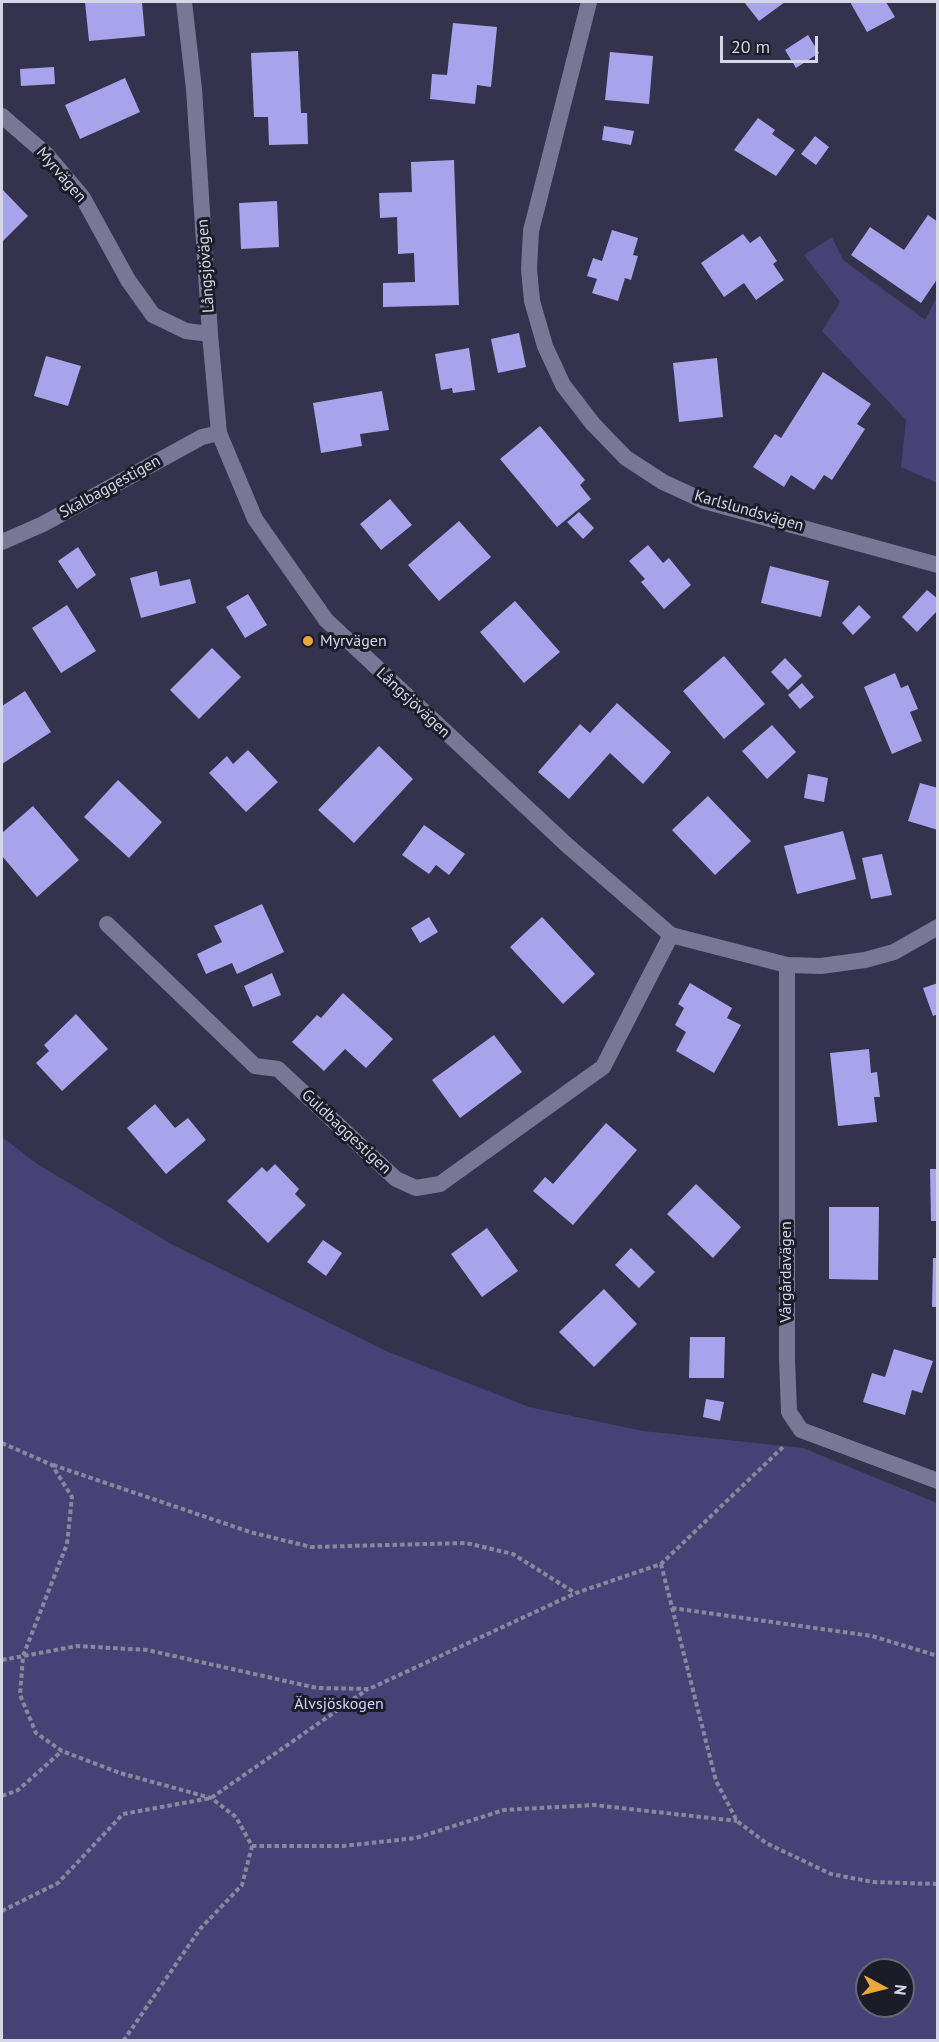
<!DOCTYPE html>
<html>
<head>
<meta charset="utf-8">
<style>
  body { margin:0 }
  #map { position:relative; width:939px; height:2042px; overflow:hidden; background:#34324d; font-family:"PT Sans",sans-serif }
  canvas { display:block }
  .frame { position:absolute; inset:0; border:3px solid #d6d6e7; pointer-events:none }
  .north { position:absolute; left:855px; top:1958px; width:60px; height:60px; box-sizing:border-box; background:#1c1c28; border:2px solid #666674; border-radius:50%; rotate:97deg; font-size:16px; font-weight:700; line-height:24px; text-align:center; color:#d6d6e7 }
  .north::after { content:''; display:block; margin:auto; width:21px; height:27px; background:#eba939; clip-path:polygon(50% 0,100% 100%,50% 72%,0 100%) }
  .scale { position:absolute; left:720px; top:36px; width:98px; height:27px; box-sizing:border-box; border:3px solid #d6d6e7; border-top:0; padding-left:8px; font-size:18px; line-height:21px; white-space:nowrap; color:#d6d6e7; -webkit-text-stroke:4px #1c1c28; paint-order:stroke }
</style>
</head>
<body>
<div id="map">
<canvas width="939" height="2042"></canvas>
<div class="frame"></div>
<div class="north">N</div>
<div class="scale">20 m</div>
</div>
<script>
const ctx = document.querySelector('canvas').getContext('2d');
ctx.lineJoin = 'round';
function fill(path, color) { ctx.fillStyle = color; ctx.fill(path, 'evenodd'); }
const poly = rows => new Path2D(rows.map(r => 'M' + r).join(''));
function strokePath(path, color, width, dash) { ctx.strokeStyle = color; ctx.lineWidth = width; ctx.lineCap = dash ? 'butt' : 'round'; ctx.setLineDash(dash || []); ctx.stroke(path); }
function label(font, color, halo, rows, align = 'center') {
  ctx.font = font + ' "PT Sans",sans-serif'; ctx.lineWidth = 6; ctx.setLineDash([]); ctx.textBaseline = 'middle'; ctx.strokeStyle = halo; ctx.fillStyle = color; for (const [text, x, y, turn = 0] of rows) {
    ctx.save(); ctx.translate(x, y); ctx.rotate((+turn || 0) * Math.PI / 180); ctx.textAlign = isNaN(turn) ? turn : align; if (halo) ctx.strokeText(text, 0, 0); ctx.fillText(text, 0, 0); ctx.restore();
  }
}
fill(poly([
  [832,237,843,260,925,320,937,297,937,483,901,467,906,420,822,331,840,302,804,255],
  [2,1137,37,1164,173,1245,386,1351,529,1407,643,1431,803,1448,937,1503,937,2040,2,2040],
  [867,1970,903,1970,903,2006,867,2006]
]), '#474276');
fill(poly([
  [85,2,142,2,145,36,89,41],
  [744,2,785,2,759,21],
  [850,2,886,2,895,17,867,32],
  [453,23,497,27,491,87,477,85,475,104,430,99,432,74,447,75],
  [808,35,819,53,796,68,785,50],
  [298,51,301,113,307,113,308,144,269,145,268,117,254,117,251,53],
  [610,52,653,56,649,104,605,100],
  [54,67,55,84,21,86,20,69],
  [125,78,140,112,80,139,65,105],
  [758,118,775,130,772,134,795,150,776,176,734,150],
  [604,126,634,131,631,145,602,140],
  [815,136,829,147,816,165,801,154],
  [454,160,459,305,383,307,383,283,415,282,414,253,398,254,397,217,380,218,379,193,412,192,411,162],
  [2,189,28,216,2,242],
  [277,201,279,247,241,249,239,203],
  [928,215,938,222,938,278,921,303,851,255,870,227,904,250],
  [612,230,638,238,633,255,638,256,631,280,625,278,618,301,592,293,597,279,587,276,593,258,602,261],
  [743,234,750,243,760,236,777,261,773,264,784,280,756,300,744,283,724,297,701,263],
  [519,333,526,367,498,373,491,339],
  [469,348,475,390,453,393,452,388,441,390,435,354],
  [46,356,81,366,68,406,34,396],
  [717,358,723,417,679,422,673,363],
  [823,372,871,404,857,424,865,429,832,480,824,475,814,490,791,475,784,487,753,467,775,434,781,438],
  [382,391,389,430,360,434,362,446,321,453,313,403],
  [540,426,585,480,580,485,591,499,557,527,500,459],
  [390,499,412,525,381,550,360,524],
  [579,512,594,528,583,539,567,522],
  [459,521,491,557,439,601,408,565],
  [648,545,663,563,669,558,691,585,664,609,641,582,645,579,629,561],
  [78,547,96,575,77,589,58,561],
  [770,566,829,581,821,617,761,603],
  [157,571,160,586,190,579,196,603,141,618,130,578],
  [927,590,938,599,938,610,917,632,902,617],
  [248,594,267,625,245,638,226,607],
  [515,601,560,652,524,683,480,632],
  [67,605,96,651,61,673,32,628],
  [859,605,871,617,853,635,842,623],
  [212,648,241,677,199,719,170,690],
  [724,656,765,704,724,739,683,691],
  [785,658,802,676,788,690,771,672],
  [895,673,901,688,908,685,918,709,910,712,922,741,892,754,864,687],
  [802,683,814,697,800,709,788,695],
  [25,691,51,732,2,764,2,706],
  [617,703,671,752,643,784,610,753,569,799,538,772,580,724,590,733],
  [772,725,796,752,767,779,742,751],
  [379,746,413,779,354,843,318,810],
  [248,750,278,782,246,812,209,773,227,756,233,764],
  [808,774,828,778,824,802,804,798],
  [118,780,162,822,129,858,84,817],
  [920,783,938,788,938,830,908,821],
  [708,796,751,841,715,875,672,830],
  [33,806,79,860,37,897,2,856,2,833],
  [424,825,465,854,449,875,436,865,429,874,402,855],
  [843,831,856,879,797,894,784,846],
  [882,854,892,895,871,899,862,858],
  [262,904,284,952,237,974,232,963,206,974,197,954,222,942,214,926],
  [429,917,438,932,420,943,411,928],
  [542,917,595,974,563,1004,510,947],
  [272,973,281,995,253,1007,244,986],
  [690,983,732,1008,727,1018,741,1025,714,1073,676,1051,686,1032,675,1025,684,1008,678,1004],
  [938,983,938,1014,933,1016,923,988],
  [343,993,393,1039,366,1068,345,1049,324,1071,292,1042,317,1015,321,1018],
  [76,1014,108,1049,62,1091,36,1063,49,1051,44,1045],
  [494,1035,522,1072,460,1118,432,1080],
  [869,1049,871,1073,877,1072,880,1097,874,1097,877,1122,838,1126,830,1053],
  [155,1104,175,1128,188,1118,206,1140,166,1174,127,1128],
  [606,1123,637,1150,573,1225,533,1191,545,1177,553,1184],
  [275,1164,299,1189,295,1194,306,1205,268,1243,227,1201,262,1167,267,1172],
  [930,1169,938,1169,938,1221,931,1221],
  [696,1184,741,1227,713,1258,667,1214],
  [829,1207,879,1207,878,1280,829,1279],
  [487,1228,518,1271,482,1297,451,1254],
  [323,1240,342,1253,326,1276,307,1262],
  [631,1248,655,1272,639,1288,615,1265],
  [933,1258,938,1258,938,1307,932,1307],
  [604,1289,637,1324,594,1367,559,1332],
  [690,1337,725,1337,724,1378,689,1378],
  [894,1349,933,1361,922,1393,912,1390,905,1415,863,1402,872,1373,885,1377],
  [706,1399,724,1402,720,1421,703,1417]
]), '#a8a4eb');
strokePath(poly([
  [2,1443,52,1465,72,1497,67,1544,23,1656,20,1695,36,1733,62,1751,120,1773,211,1798,236,1817,252,1846,242,1885,200,1929,124,2040],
  [53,1465,250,1532,311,1547,466,1543,513,1554,575,1593],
  [661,1564,716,1781,737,1821,766,1843,831,1874,873,1882,938,1884],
  [672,1608,872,1636,938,1656],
  [2,1660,77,1646,147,1650,317,1688,369,1689,576,1593,661,1564,783,1447],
  [2,1796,18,1790,62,1751],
  [252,1846,343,1846,416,1838,504,1810,594,1805,737,1821],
  [2,1911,58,1883,123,1814,211,1798,368,1689]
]), '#89889e', 4, [4.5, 3]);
strokePath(poly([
  [589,2,531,231,529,269,532,301,545,346,563,385,593,424,626,458,663,482,704,501,938,565],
  [2,116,46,154,83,198,128,280,153,315,186,331,210,334],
  [2,542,43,524,202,437,219,433],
  [107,924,255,1066,278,1069,396,1179,416,1188,440,1184,603,1067,671,935],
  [787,965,787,1359,789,1412,801,1430,938,1481]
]), '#787796', 16);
strokePath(poly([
  [184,2,194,89,210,334,219,433,255,519,326,620,568,846,671,935,787,965,821,966,865,960,894,952,938,927]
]), '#787796', 16);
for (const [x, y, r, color] of [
  [308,641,6,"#eba939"]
]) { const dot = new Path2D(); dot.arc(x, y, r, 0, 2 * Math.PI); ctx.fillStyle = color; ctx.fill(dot); strokePath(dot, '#1c1c28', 2); }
label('16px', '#d6d6e7', '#1c1c28', [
  ["Myrvägen",61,175,49],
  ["Långsjövägen",206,266,-94],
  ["Skalbaggestigen",110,487,-29],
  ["Karlslundsvägen",749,511,16],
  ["Långsjövägen",413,703,43],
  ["Guldbaggestigen",346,1132,43],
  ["Vårgårdavägen",786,1272,-90]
]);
label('16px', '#d6d6e7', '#1c1c28', [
  ["Myrvägen",320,641]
], 'left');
label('16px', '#d5d4fb', '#1c1c28', [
  ["Älvsjöskogen",339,1704]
]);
</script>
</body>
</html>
